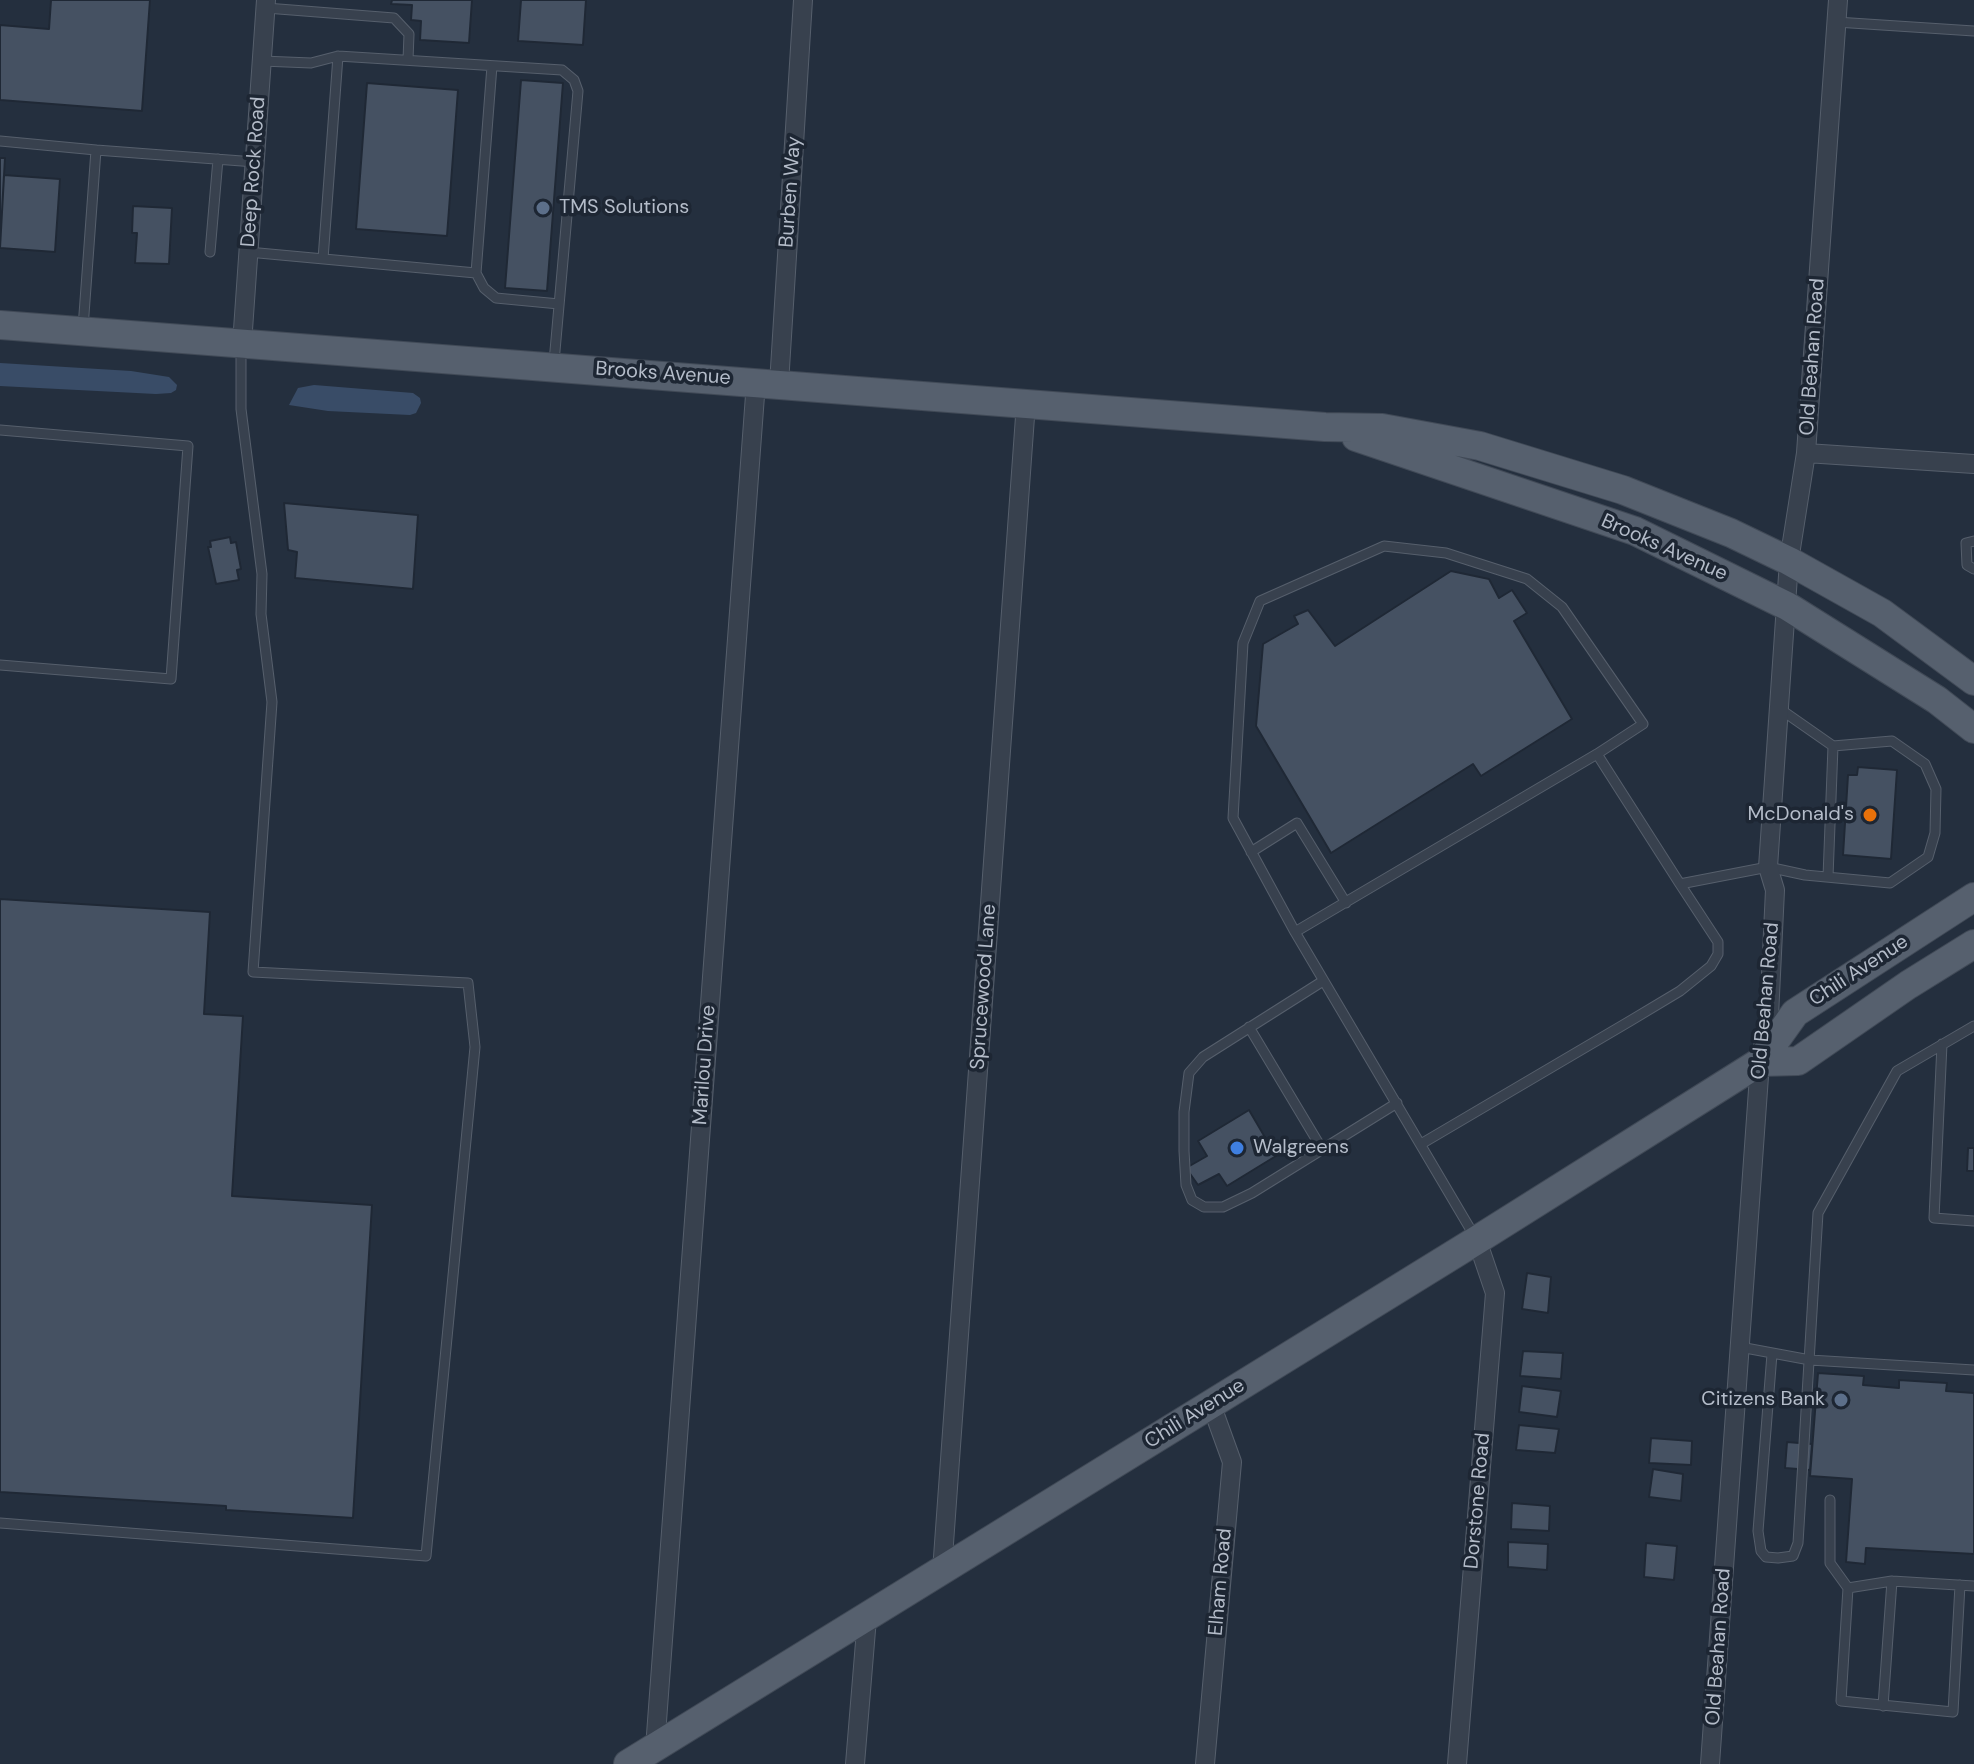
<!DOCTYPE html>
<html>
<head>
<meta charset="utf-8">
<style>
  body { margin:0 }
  canvas { display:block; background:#242f3e }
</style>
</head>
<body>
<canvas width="1974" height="1764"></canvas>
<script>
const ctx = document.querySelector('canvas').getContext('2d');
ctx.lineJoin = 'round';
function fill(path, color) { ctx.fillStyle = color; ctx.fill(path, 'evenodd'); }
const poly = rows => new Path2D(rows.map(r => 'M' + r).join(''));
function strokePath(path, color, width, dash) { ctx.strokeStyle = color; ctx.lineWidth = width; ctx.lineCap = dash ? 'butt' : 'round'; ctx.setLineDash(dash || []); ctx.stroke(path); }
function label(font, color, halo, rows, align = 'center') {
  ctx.font = font + ' "DM Sans",sans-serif'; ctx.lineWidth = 7; ctx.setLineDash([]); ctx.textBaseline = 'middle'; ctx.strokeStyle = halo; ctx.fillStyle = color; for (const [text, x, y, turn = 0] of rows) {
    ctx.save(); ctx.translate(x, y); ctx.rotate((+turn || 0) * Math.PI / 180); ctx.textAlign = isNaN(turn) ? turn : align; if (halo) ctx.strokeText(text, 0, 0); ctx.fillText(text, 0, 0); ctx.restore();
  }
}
fill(poly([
  [0,363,131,371,169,377,177,385,176,390,171,393,156,394,0,386],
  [314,385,413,393,420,398,421,403,416,413,410,415,328,411,289,405,298,388]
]), '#394c67');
const building = poly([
  [51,0,150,0,142,111,0,100,0,25,49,29,51,0],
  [392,0,472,0,469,43,420,40,421,21,411,20,412,5,391,4,392,0],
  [521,0,586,0,583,45,518,41,521,0],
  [521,80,563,83,547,291,505,288,521,80],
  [367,83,458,90,447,236,356,229,367,83],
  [0,158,5,158,0,248,0,158],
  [4,175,60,179,55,252,0,248,4,175],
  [133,206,172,208,169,264,135,263,137,233,132,233,133,206],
  [284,503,418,515,413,589,295,578,297,552,288,550,284,503],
  [230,537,231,543,236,542,241,569,237,570,239,580,216,584,208,547,211,547,210,541,230,537],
  [1451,571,1489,579,1499,598,1512,590,1527,613,1514,621,1572,719,1481,776,1473,764,1331,853,1256,726,1263,644,1298,624,1294,616,1308,610,1335,646,1451,571],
  [1858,767,1897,770,1891,859,1843,855,1848,775,1857,775,1858,767],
  [0,899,210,912,204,1014,243,1016,232,1196,372,1205,353,1518,226,1510,226,1506,0,1492,0,899],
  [1249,1110,1276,1156,1227,1186,1219,1174,1198,1185,1186,1168,1207,1156,1198,1141,1249,1110],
  [1968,1148,1974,1148,1974,1171,1967,1171,1968,1148],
  [1527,1273,1551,1277,1548,1313,1522,1309,1527,1273],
  [1523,1351,1563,1353,1561,1379,1520,1376,1523,1351],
  [1818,1373,1864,1376,1863,1385,1899,1388,1899,1380,1947,1383,1946,1391,1974,1393,1974,1554,1866,1548,1865,1564,1846,1562,1852,1479,1810,1476,1818,1373],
  [1522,1386,1561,1391,1557,1417,1519,1412,1522,1386],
  [1519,1425,1559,1429,1555,1453,1516,1450,1519,1425],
  [1651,1438,1692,1441,1691,1465,1649,1463,1651,1438],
  [1787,1442,1812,1444,1810,1470,1785,1468,1787,1442],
  [1653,1469,1683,1474,1681,1501,1649,1497,1653,1469],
  [1512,1503,1550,1506,1549,1531,1511,1529,1512,1503],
  [1508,1542,1548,1544,1547,1570,1508,1567,1508,1542],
  [1646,1543,1677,1546,1674,1580,1644,1577,1646,1543]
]);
fill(building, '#455162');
strokePath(building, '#1f2835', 2);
const service = poly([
  [266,8,394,18,409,34,408,60],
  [1836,22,1974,31],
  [262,61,311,63,338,56,562,70,574,80,578,91,554,362],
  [0,141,96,150,83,328],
  [96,150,255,162],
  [210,252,218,159],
  [248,252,476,273,484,288,496,298,559,304],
  [323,259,338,56],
  [476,273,492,66],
  [0,430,188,446,171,679,0,665],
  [1974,541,1966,543,1967,565,1974,569],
  [1251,852,1297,823,1346,903],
  [1828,877,1833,746],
  [1295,932,1233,818,1243,643,1260,601,1384,546,1446,553,1527,579,1562,607,1643,724,1597,754],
  [1323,981,1203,1057,1189,1073,1184,1112,1184,1151,1186,1185,1192,1200,1204,1207,1223,1207,1252,1193,1397,1103],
  [1249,1027,1322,1149],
  [1942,1044,1934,1218,1974,1221],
  [1421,1144,1630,1021,1680,991,1711,966,1718,954,1718,942,1680,884],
  [1475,1237,1295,932,1597,754,1680,884,1768,867,1805,875,1890,883,1928,857,1935,833,1936,789,1925,764,1892,741,1833,746,1780,709],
  [1740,1347,1810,1360,1974,1370],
  [1772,1354,1758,1531,1761,1551,1766,1557,1778,1558,1793,1556,1798,1543,1818,1213,1897,1071,1974,1026],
  [1830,1500,1830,1563,1848,1588,1892,1581,1974,1586],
  [0,1523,426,1556,475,1047,468,983,253,972,272,702,261,614,262,574,241,409,241,349],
  [1848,1588,1841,1701,1953,1712,1960,1585],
  [1883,1706,1892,1581]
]);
const minor = poly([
  [242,344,266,0],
  [779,384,803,0],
  [1806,453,1974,464],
  [942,1571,1026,403],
  [655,1748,756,382],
  [855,1764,867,1618],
  [1205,1764,1232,1462,1211,1404],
  [1457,1764,1495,1293,1477,1240],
  [1710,1764,1760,1062,1769,1016,1775,890,1768,867,1789,561,1806,453,1838,0]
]);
const primary = poly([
  [0,325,1325,427,1382,428,1480,446,1623,490,1731,533,1789,561,1882,613,1974,681],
  [1356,437,1635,531,1787,606,1937,700,1974,729],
  [1760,1062,1798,1061,1908,985,1974,944],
  [628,1764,1477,1240,1760,1062,1795,1013,1974,897]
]);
strokePath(service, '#565f6c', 11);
strokePath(minor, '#565f6c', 20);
strokePath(primary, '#414a57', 30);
strokePath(service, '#38414e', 9);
strokePath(minor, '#38414e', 18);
strokePath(primary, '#56606e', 28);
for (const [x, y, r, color] of [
  [543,208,8,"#5c6f8a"],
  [1870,815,8,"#e8710a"],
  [1237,1148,8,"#3f7fe0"],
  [1841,1400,8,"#5c6f8a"]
]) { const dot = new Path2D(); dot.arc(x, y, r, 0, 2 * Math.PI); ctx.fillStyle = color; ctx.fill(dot); strokePath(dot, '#1d2633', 3); }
label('20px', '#b4bcc9', '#1d2633', [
  ["Deep Rock Road",254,172,-86],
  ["Burben Way",791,192,-86],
  ["Old Beahan Road",1813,357,-86],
  ["Brooks Avenue",663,374,4],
  ["Brooks Avenue",1664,548,24],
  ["Chili Avenue",1859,971,-33],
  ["Sprucewood Lane",984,987,-86],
  ["Old Beahan Road",1766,1001,-85],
  ["Marilou Drive",705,1065,-86],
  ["Chili Avenue",1195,1414,-32],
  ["Dorstone Road",1478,1501,-85],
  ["Elham Road",1221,1582,-85],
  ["Old Beahan Road",1719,1647,-86]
]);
label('20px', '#b4bcc9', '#1d2633', [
  ["TMS Solutions",559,208],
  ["McDonald's",1854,815,"right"],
  ["Walgreens",1253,1148],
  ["Citizens Bank",1825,1400,"right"]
], 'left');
</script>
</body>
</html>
